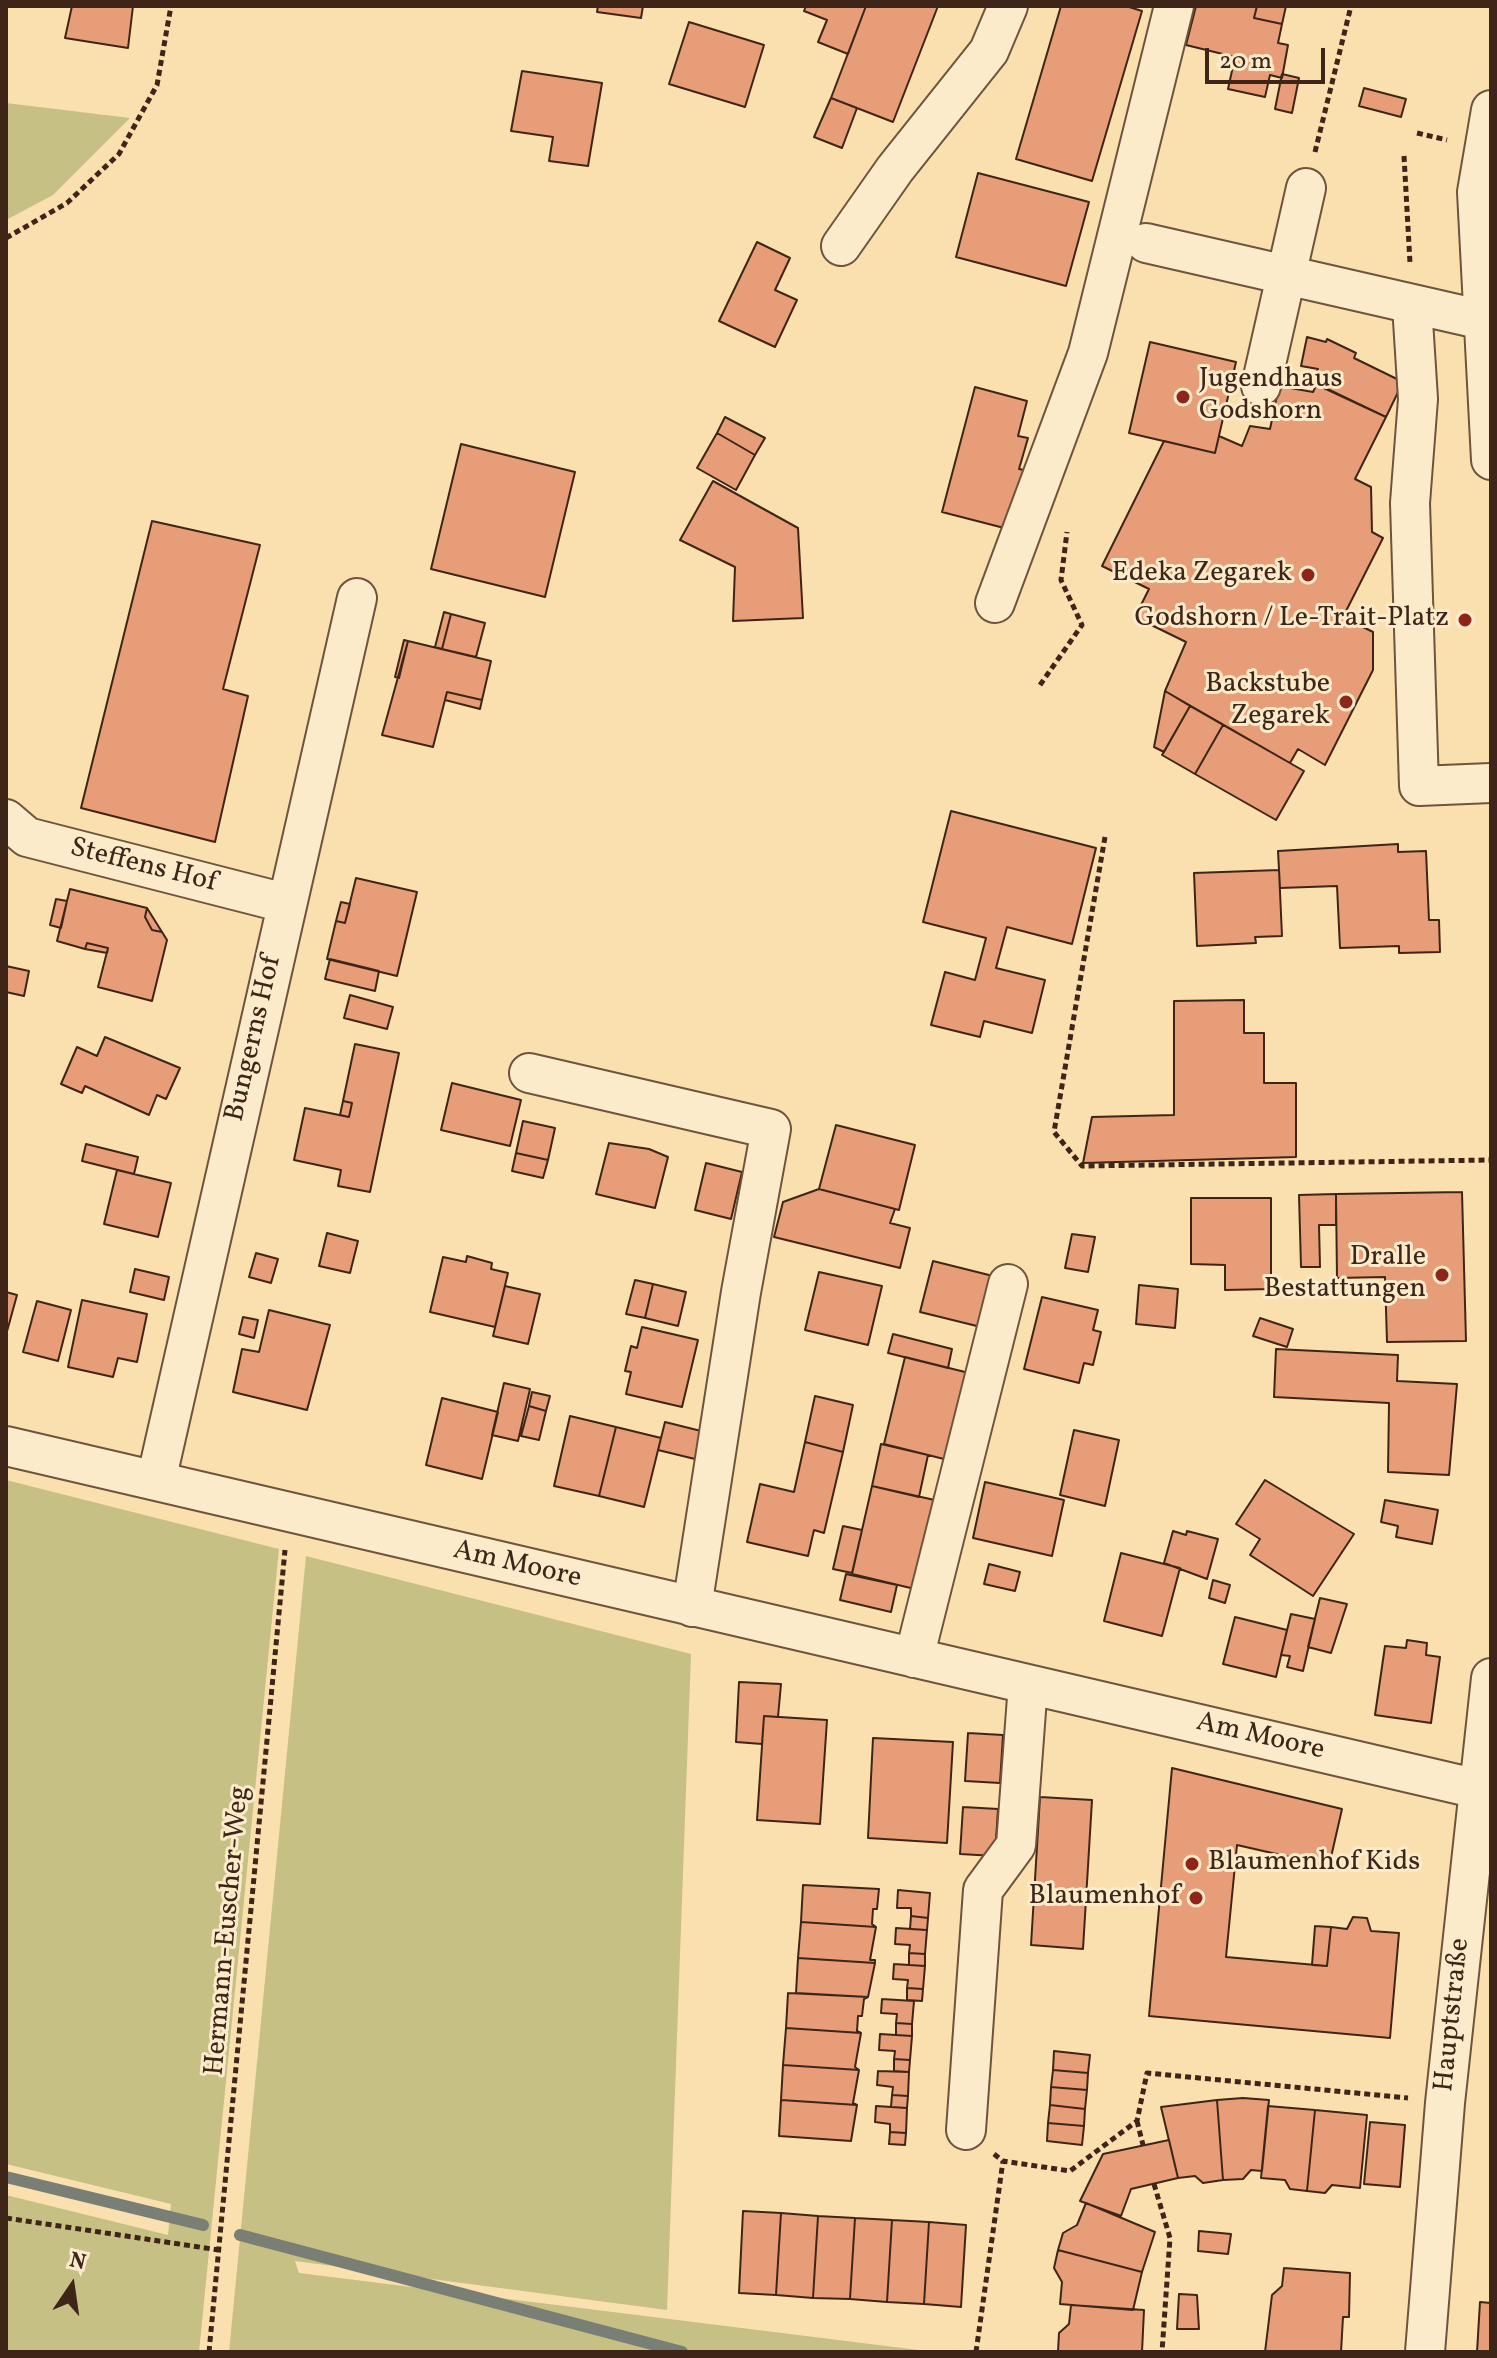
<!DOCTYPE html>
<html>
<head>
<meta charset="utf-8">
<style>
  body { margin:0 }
  #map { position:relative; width:1497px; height:2358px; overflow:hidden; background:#fae0af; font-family:Vollkorn,serif }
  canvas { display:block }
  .frame { position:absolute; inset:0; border:8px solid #3f2517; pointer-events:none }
  .north { position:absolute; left:32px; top:2246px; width:80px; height:80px; -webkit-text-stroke:6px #fcebcb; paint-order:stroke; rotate:13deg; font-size:22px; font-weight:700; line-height:32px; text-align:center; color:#3f2517 }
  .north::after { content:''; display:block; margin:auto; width:28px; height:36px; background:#3f2517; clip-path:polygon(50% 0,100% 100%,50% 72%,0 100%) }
  .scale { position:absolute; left:1205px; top:48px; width:120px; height:36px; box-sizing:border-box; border:4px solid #3f2517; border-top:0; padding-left:10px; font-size:24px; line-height:28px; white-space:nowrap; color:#3f2517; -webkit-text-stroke:6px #fcebcb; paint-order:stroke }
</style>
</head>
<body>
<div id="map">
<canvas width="1497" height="2358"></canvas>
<div class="frame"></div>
<div class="north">N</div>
<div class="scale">20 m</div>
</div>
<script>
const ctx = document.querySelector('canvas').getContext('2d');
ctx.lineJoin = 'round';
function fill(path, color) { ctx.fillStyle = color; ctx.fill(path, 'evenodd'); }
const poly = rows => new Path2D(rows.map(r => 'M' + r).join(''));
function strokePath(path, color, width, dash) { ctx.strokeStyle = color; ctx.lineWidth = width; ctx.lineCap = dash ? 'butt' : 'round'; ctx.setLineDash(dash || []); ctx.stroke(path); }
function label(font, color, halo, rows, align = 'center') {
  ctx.font = font + ' Vollkorn,serif'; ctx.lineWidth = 6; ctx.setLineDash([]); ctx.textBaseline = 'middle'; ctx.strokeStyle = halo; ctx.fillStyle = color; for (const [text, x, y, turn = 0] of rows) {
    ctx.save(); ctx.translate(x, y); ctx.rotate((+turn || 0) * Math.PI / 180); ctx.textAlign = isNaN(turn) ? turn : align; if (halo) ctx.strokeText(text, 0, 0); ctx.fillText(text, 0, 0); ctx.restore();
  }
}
fill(poly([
  [6,103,130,118,53,195,6,220],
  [6,1480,279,1549,199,2352,6,2352,6,2195,168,2235,171,2204,6,2164],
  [306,1556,691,1654,667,2310,295,2261,299,2273,935,2352,229,2352]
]), '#c6c085');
strokePath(poly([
  [6,2177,203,2225],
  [240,2235,682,2352]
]), '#797f75', 12);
const building = poly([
  [72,6,133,6,128,48,65,38,72,6],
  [598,6,643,6,641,18,597,12,598,6],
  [806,6,866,6,848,54,818,42,827,20,804,11,806,6],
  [866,6,938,6,893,122,831,98,866,6],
  [1061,6,1126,6,1142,11,1092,181,1016,159,1061,6],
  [1196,6,1257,6,1254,18,1282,24,1278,43,1288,45,1282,78,1270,75,1265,97,1228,89,1235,57,1186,45,1196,6],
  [1257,6,1286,6,1282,24,1254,18,1257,6],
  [689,22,764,45,745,107,669,84,689,22],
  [522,71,602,83,588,166,549,161,553,137,511,131,522,71],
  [1282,74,1299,78,1292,113,1275,109,1282,74],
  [1364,88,1406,99,1401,117,1359,106,1364,88],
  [831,98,857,108,842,148,814,137,831,98],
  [978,173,1089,202,1066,286,956,257,978,173],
  [757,242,790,258,775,290,797,300,775,347,719,321,757,242],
  [1307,337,1326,342,1327,339,1356,353,1354,358,1403,382,1386,417,1313,383,1318,369,1301,366,1307,337],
  [1150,342,1236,362,1215,453,1129,433,1150,342],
  [1317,384,1386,417,1355,479,1371,487,1372,532,1383,538,1343,617,1373,632,1373,670,1325,765,1298,749,1290,763,1165,691,1186,642,1135,617,1149,589,1102,566,1164,441,1215,453,1219,436,1242,446,1250,426,1270,429,1279,386,1313,392,1317,384],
  [975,387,1027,401,1018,436,1028,438,1019,469,1024,470,1008,529,942,512,975,387],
  [725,417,765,438,755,455,717,433,725,417],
  [717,433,755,455,736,490,697,468,717,433],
  [461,444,575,472,545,597,431,569,461,444],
  [713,481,798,528,803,618,733,621,735,567,680,540,713,481],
  [152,521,260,545,223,689,248,696,215,842,81,808,152,521],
  [444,612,451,614,442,649,435,647,444,612],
  [451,614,485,623,476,657,442,649,451,614],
  [404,640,408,641,399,678,395,677,404,640],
  [408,641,491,661,482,700,447,692,433,747,382,735,408,641],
  [1165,691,1190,706,1164,752,1154,747,1165,691],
  [447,692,482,700,480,709,445,700,447,692],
  [1190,706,1223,725,1195,774,1162,755,1190,706],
  [1223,725,1304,771,1276,820,1195,774,1223,725],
  [951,811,1096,848,1072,944,1007,927,996,968,1045,980,1032,1033,984,1021,980,1037,931,1025,945,972,975,980,986,938,923,922,951,811],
  [1398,844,1398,852,1426,851,1429,920,1439,920,1440,952,1399,953,1399,946,1340,948,1337,886,1280,888,1278,851,1398,844],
  [1279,870,1282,936,1255,937,1256,943,1197,946,1194,873,1279,870],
  [356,878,417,892,397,976,327,959,336,921,345,923,356,878],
  [70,889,147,908,145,917,152,930,162,932,167,940,152,1001,98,987,108,948,87,943,85,949,57,941,70,889],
  [56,899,67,901,61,928,50,925,56,899],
  [341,902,350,904,345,923,336,921,341,902],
  [147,908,162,932,152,930,145,917,147,908],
  [87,943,108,948,107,953,85,949,87,943],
  [330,959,379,971,375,991,325,979,330,959],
  [6,966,29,971,24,996,6,992,6,966],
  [350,995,393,1007,387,1029,344,1018,350,995],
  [1244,1000,1244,1033,1264,1033,1264,1083,1296,1083,1296,1157,1083,1163,1092,1117,1174,1115,1174,1001,1244,1000],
  [105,1037,180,1068,166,1099,157,1095,149,1115,85,1086,82,1093,61,1084,77,1047,97,1056,105,1037],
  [355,1044,399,1053,370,1192,338,1186,341,1170,294,1160,305,1108,349,1117,352,1103,343,1101,355,1044],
  [452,1083,521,1100,510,1146,441,1130,452,1083],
  [343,1101,352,1103,349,1117,340,1115,343,1101],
  [523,1121,555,1128,548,1160,516,1153,523,1121],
  [836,1125,915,1145,899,1210,819,1189,836,1125],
  [609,1143,649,1149,668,1157,655,1208,596,1194,609,1143],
  [86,1144,138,1157,134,1174,82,1161,86,1144],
  [516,1153,548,1160,543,1178,512,1171,516,1153],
  [706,1163,742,1172,731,1219,695,1210,706,1163],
  [117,1170,171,1183,158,1237,104,1224,117,1170],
  [819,1189,895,1209,890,1223,910,1228,900,1268,774,1237,783,1202,819,1189],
  [1462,1192,1466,1341,1387,1342,1385,1277,1337,1278,1336,1194,1462,1192],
  [1336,1194,1336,1225,1319,1225,1320,1267,1301,1267,1299,1195,1336,1194],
  [1191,1198,1271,1198,1271,1289,1225,1290,1225,1265,1191,1264,1191,1198],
  [327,1233,358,1241,350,1273,319,1266,327,1233],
  [1072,1234,1095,1237,1088,1272,1065,1268,1072,1234],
  [256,1253,278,1259,271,1283,249,1277,256,1253],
  [467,1256,492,1263,491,1269,508,1273,495,1327,430,1312,443,1257,466,1262,467,1256],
  [933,1261,997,1277,985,1328,920,1312,933,1261],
  [135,1269,169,1277,164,1300,130,1292,135,1269],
  [819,1272,882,1286,868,1345,805,1330,819,1272],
  [635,1280,653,1284,645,1318,626,1314,635,1280],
  [653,1284,686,1292,678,1326,645,1318,653,1284],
  [1139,1285,1178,1289,1175,1328,1136,1324,1139,1285],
  [505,1286,540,1294,528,1344,493,1336,505,1286],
  [6,1292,17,1295,6,1335,6,1292],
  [1042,1297,1098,1310,1093,1330,1101,1332,1093,1365,1084,1363,1079,1383,1024,1369,1042,1297],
  [82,1300,147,1314,137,1362,118,1358,113,1377,68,1367,82,1300],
  [37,1301,71,1310,58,1361,23,1352,37,1301],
  [269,1310,330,1325,307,1410,233,1392,242,1349,259,1352,269,1310],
  [243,1317,258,1320,254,1338,239,1334,243,1317],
  [1260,1318,1293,1329,1287,1347,1253,1336,1260,1318],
  [642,1327,698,1340,682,1407,626,1394,631,1372,625,1371,631,1346,637,1348,642,1327],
  [893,1334,952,1349,948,1368,888,1353,893,1334],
  [1276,1349,1398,1355,1397,1381,1457,1384,1449,1475,1388,1472,1389,1403,1274,1397,1276,1349],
  [905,1357,973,1374,952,1461,884,1444,905,1357],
  [504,1383,530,1389,518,1441,492,1435,504,1383],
  [532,1392,550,1396,546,1411,529,1406,532,1392],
  [815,1396,853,1405,843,1452,805,1442,815,1396],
  [442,1398,498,1412,482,1479,426,1465,442,1398],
  [529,1406,546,1411,539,1440,521,1436,529,1406],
  [570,1416,616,1427,599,1496,554,1486,570,1416],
  [665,1422,701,1431,695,1459,658,1450,665,1422],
  [616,1427,661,1438,644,1507,599,1496,616,1427],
  [1074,1430,1119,1440,1105,1506,1060,1495,1074,1430],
  [805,1442,843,1452,824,1533,814,1530,808,1556,747,1542,760,1484,794,1492,805,1442],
  [881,1444,928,1455,919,1497,872,1486,881,1444],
  [1265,1480,1354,1534,1313,1596,1250,1555,1260,1539,1236,1524,1265,1480],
  [985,1482,1064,1500,1052,1556,973,1538,985,1482],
  [872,1486,939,1501,919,1590,852,1574,872,1486],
  [1385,1500,1438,1510,1432,1544,1396,1537,1398,1526,1381,1522,1385,1500],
  [843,1526,862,1530,852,1573,833,1569,843,1526],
  [1173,1531,1186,1535,1187,1531,1218,1539,1207,1579,1164,1563,1173,1531],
  [1121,1553,1180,1568,1162,1636,1104,1621,1121,1553],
  [989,1564,1020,1572,1015,1591,984,1584,989,1564],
  [846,1574,897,1585,891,1612,840,1600,846,1574],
  [1213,1580,1230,1585,1225,1603,1209,1598,1213,1580],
  [1320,1598,1347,1604,1331,1653,1308,1647,1320,1598],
  [1291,1614,1315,1619,1303,1671,1287,1667,1290,1656,1281,1655,1291,1614],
  [1235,1617,1287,1630,1276,1677,1223,1664,1235,1617],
  [1407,1640,1427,1643,1426,1655,1440,1657,1431,1723,1375,1715,1385,1646,1406,1648,1407,1640],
  [739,1682,781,1684,778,1717,764,1716,762,1744,736,1742,739,1682],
  [764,1716,827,1720,820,1824,757,1820,764,1716],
  [968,1733,1003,1735,1000,1783,965,1781,968,1733],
  [873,1738,953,1742,947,1843,868,1838,873,1738],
  [1172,1768,1342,1809,1329,1866,1237,1845,1226,1957,1327,1966,1331,1927,1347,1929,1353,1917,1367,1918,1371,1931,1399,1933,1390,2038,1149,2016,1172,1768],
  [1040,1797,1092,1800,1083,1949,1031,1945,1040,1797],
  [963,1807,998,1809,995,1856,960,1854,963,1807],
  [803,1885,879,1889,877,1909,873,1909,872,1924,876,1927,801,1922,803,1885],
  [898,1890,930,1893,928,1918,911,1916,911,1908,897,1908,898,1890],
  [911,1916,928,1918,927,1930,910,1929,911,1916],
  [801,1922,876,1927,870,1960,875,1960,875,1963,798,1958,801,1922],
  [1315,1926,1331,1927,1327,1966,1312,1965,1315,1926],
  [896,1928,927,1930,925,1954,909,1953,910,1945,895,1944,896,1928],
  [909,1953,925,1954,925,1966,909,1965,909,1953],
  [798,1958,875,1963,868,1997,796,1993,798,1958],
  [894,1964,925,1966,923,1989,907,1988,908,1980,893,1979,894,1964],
  [907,1988,923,1989,922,2001,907,2000,907,1988],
  [788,1993,868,1997,864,1999,862,2016,858,2016,857,2031,861,2033,786,2028,788,1993],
  [882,1999,914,2001,912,2024,896,2023,897,2014,881,2013,882,1999],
  [896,2023,912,2024,912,2036,896,2035,896,2023],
  [786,2028,861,2033,855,2067,859,2070,783,2065,786,2028],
  [880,2034,912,2036,910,2060,894,2059,895,2051,879,2050,880,2034],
  [1054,2051,1090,2055,1088,2073,1053,2070,1054,2051],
  [894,2059,910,2060,909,2072,894,2071,894,2059],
  [783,2065,859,2070,853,2103,857,2105,781,2100,783,2065],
  [1053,2070,1088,2073,1087,2090,1051,2087,1053,2070],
  [878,2071,909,2072,908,2096,892,2095,893,2087,877,2085,878,2071],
  [1051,2087,1087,2090,1085,2109,1050,2105,1051,2087],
  [892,2095,908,2096,907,2108,891,2107,892,2095],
  [1243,2098,1269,2100,1262,2171,1251,2170,1243,2179,1223,2180,1217,2100,1243,2098],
  [781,2100,857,2105,851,2141,779,2136,781,2100],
  [1217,2100,1223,2180,1203,2183,1195,2176,1178,2178,1161,2107,1217,2100],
  [1050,2105,1085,2109,1084,2126,1048,2123,1050,2105],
  [876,2106,907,2108,906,2133,890,2132,890,2124,875,2122,876,2106],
  [1268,2106,1315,2110,1307,2191,1290,2189,1285,2180,1261,2178,1268,2106],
  [1315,2110,1367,2115,1360,2188,1332,2185,1325,2193,1307,2191,1315,2110],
  [1370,2122,1405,2125,1400,2187,1364,2184,1370,2122],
  [1048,2123,1084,2126,1082,2145,1047,2141,1048,2123],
  [890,2132,906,2133,905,2145,889,2144,890,2132],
  [1169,2140,1178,2178,1131,2189,1121,2216,1080,2201,1103,2154,1169,2140],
  [1086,2203,1155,2232,1142,2272,1058,2250,1063,2233,1077,2225,1086,2203],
  [743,2211,781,2213,776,2295,739,2293,743,2211],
  [781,2213,818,2216,813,2298,776,2295,781,2213],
  [818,2216,855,2218,850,2299,813,2298,818,2216],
  [855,2218,892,2220,887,2302,850,2299,855,2218],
  [892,2220,929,2222,924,2304,887,2302,892,2220],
  [929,2222,966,2225,961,2307,924,2304,929,2222],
  [1199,2231,1231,2234,1228,2254,1198,2251,1199,2231],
  [1058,2250,1142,2272,1133,2310,1060,2304,1062,2282,1054,2268,1058,2250],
  [1284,2268,1350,2273,1349,2317,1343,2317,1341,2352,1265,2352,1272,2295,1282,2286,1284,2268],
  [1179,2294,1197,2295,1199,2329,1177,2329,1179,2294],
  [1480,2302,1491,2303,1491,2352,1477,2352,1480,2302],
  [1071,2305,1144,2310,1142,2352,1058,2352,1059,2333,1069,2324,1071,2305]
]);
fill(building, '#e79e78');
strokePath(building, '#3f2517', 2);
const minor = poly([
  [1491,110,1477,192,1491,460],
  [1146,243,1483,320],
  [841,246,895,169,989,51,1008,6],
  [1412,305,1418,399,1410,503,1419,786,1491,783],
  [1261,386,1306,188],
  [995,603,1088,353,1174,6],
  [6,819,27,837,285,903],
  [529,1073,771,1129,741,1292,692,1607],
  [6,1446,1491,1792],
  [156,1481,357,598],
  [914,1658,1008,1284],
  [966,2130,983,1890,1016,1845,1028,1684],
  [1425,2352,1445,2103,1491,1678]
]);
strokePath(minor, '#6e543d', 42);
strokePath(poly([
  [1417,133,1447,140],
  [1315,152,1351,6],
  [1404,156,1410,263],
  [6,238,67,203,119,154,157,85,171,6],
  [1040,685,1082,625,1061,580,1067,532],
  [1105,837,1054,1132,1082,1166,1491,1160],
  [1137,2121,1143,2145],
  [994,2154,1003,2161,1070,2171,1137,2121,1147,2073,1408,2098],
  [1154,2184,1170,2238,1162,2352],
  [6,2218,219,2250],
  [209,2352,285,1550],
  [976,2352,1003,2161]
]), '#3f2517', 5, [6, 4]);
strokePath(minor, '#fcebcb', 38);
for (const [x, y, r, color] of [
  [1183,397,8,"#8f2418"],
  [1308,575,8,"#8f2418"],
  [1465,620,8,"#8f2418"],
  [1346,702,8,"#8f2418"],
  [1442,1275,8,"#8f2418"],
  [1192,1864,8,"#8f2418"],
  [1196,1898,8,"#8f2418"]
]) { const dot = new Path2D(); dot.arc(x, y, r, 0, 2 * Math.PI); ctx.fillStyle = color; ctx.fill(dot); strokePath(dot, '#fcebcb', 3); }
label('28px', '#3f2517', '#fcebcb', [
  ["Jugendhaus",1199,381,"left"],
  ["Godshorn",1199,413,"left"],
  ["Edeka Zegarek",1292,575],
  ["Godshorn / Le-Trait-Platz",1449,620],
  ["Backstube",1330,686],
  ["Zegarek",1330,718],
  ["Dralle",1426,1259],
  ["Bestattungen",1426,1291],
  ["Blaumenhof Kids",1208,1864,"left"],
  ["Blaumenhof",1180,1898]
], 'right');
label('28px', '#3f2517', '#fcebcb', [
  ["Steffens Hof",143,867,14],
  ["Bungerns Hof",255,1039,-77],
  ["Am Moore",517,1566,13],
  ["Am Moore",1260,1738,13],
  ["Hermann-Euscher-Weg",229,1931,-85],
  ["Hauptstraße",1454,2015,-84]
]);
</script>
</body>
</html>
